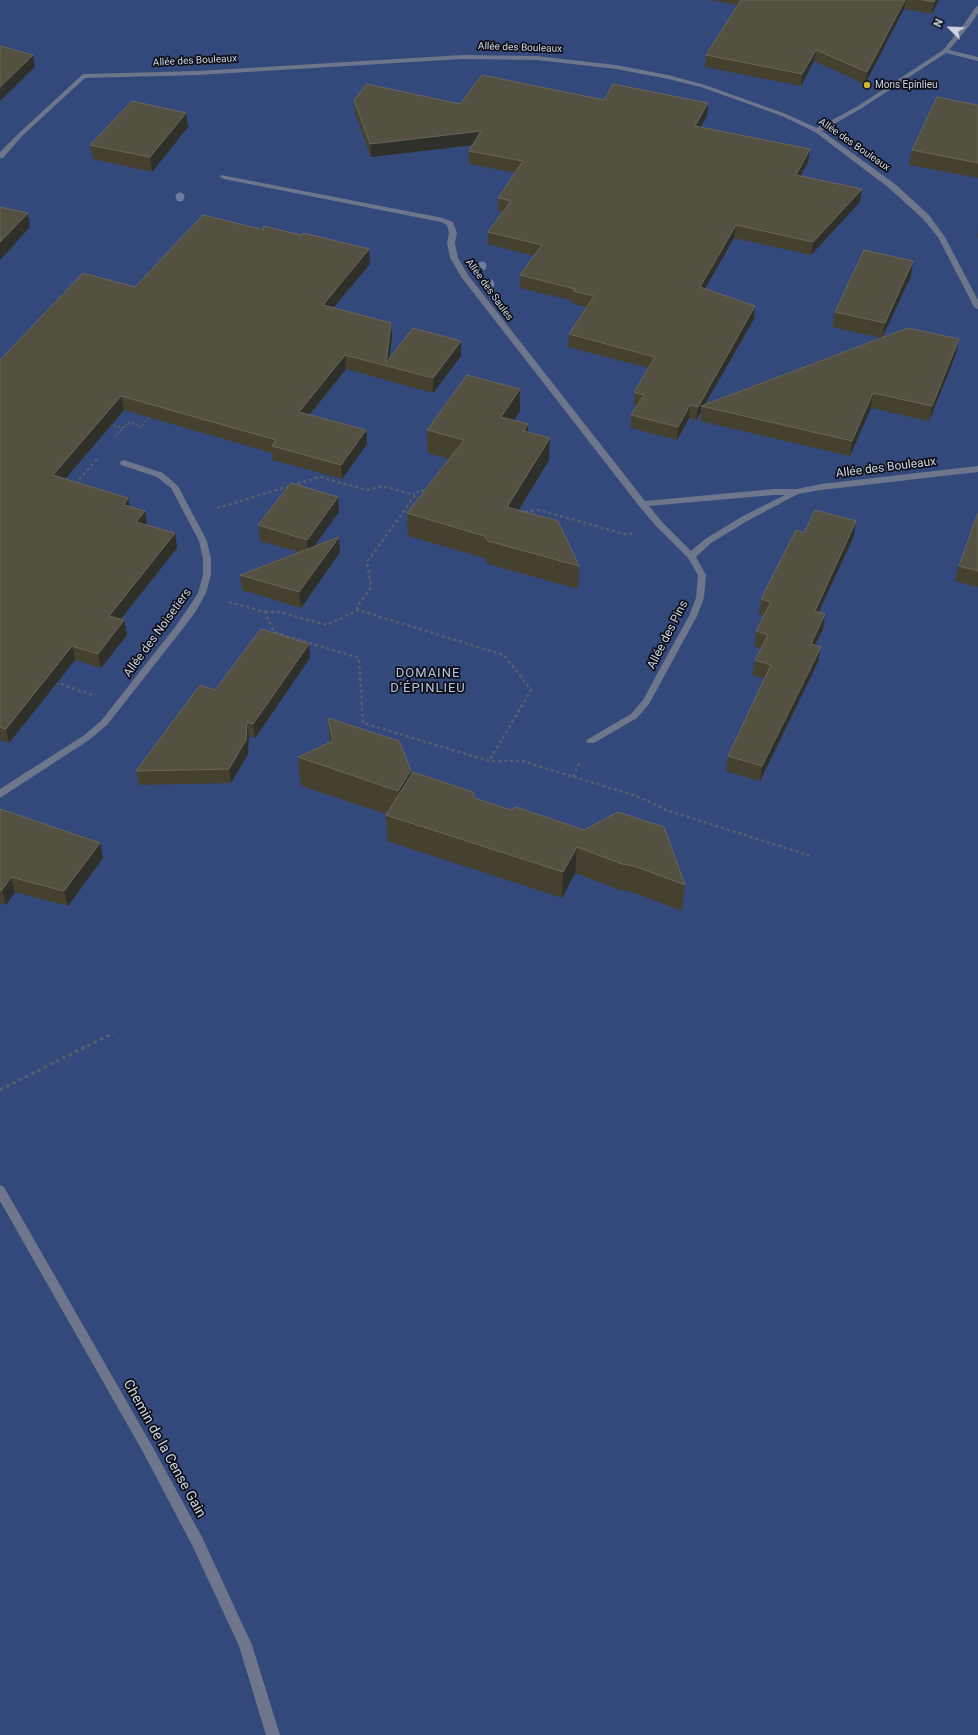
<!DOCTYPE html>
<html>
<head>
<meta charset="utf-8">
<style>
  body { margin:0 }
  #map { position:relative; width:978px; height:1735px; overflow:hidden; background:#1f2638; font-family:Roboto,sans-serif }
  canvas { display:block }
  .north { position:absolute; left:930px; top:8px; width:40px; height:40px; -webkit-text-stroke:3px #0c0f17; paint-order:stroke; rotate:294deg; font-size:11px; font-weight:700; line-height:16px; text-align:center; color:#d0d5e1 }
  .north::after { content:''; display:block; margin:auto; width:14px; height:18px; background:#d0d5e1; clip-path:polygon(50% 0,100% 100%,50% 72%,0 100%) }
</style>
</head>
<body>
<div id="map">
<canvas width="978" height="1735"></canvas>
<div class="north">N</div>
</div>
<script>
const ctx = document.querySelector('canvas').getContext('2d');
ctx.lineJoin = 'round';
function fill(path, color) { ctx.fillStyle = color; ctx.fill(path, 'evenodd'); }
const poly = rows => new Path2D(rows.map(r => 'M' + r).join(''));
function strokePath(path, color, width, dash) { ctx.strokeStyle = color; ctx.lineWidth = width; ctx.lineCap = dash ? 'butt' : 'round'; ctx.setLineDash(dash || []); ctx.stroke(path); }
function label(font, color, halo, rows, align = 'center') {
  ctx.font = font + ' Roboto,sans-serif'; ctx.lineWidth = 3.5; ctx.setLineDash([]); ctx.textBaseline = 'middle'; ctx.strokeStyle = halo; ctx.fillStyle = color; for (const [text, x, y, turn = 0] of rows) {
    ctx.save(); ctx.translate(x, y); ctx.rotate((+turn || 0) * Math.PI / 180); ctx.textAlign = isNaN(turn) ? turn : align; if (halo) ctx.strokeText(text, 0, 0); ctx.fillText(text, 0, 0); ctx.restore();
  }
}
fill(poly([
  [0,0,978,0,978,1735,0,1735]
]), '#33487b');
strokePath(poly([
  [110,424,123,428],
  [115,437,128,422,141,427,150,416]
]), '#585e6e', 2, [2, 2]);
strokePath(poly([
  [75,484,98,458],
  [217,508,320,477,367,490,382,486,415,495],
  [525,512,539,510,628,535,632,533],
  [229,602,265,612,274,632,359,658,363,723,489,761,522,761,636,796,666,810,811,856],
  [358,610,357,607,371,587,367,562,419,490,427,492],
  [265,612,279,612,327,625,358,610,504,655,531,690,489,761],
  [55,682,92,695],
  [573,777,580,762]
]), '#585e6e', 2.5, [3, 3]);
strokePath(poly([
  [0,1090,113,1033]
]), '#585e6e', 3, [3.5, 3.5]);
fill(poly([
  [978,6,978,13,970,25,949,50,978,57,978,61,946,53,862,108,822,131,895,184,929,215,945,237,978,300,978,309,974,307,938,237,923,219,889,188,815,132,782,116,701,87,668,79,616,69,537,60,462,59,198,75,85,78,22,136,3,158,0,158,0,152,18,134,83,74,198,71,462,55,537,56,616,65,668,75,705,85,786,114,817,128,858,106,943,50,964,24,976,7,978,6],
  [221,175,443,218,453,222,457,233,455,243,458,258,468,275,645,501,774,489,797,489,821,484,978,466,978,472,821,490,798,494,749,520,711,543,696,557,706,575,704,598,697,616,649,704,637,718,594,743,588,743,586,741,588,739,631,714,643,700,663,663,689,616,696,598,698,575,688,558,656,526,639,506,462,278,450,258,447,243,449,233,447,225,441,222,224,179,220,177,221,175],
  [774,495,785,495,743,516,705,539,691,551,662,522,649,506,774,495],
  [124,460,163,473,178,486,207,541,211,559,211,575,206,593,196,611,181,631,107,725,89,740,0,798,0,789,83,736,101,721,175,627,189,607,198,593,203,575,203,559,199,541,171,488,157,477,121,465,120,463,121,461,124,460],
  [0,1185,4,1187,151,1444,202,1537,252,1645,280,1735,266,1735,239,1646,192,1545,143,1452,0,1201,0,1185]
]), '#6d768b');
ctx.fillStyle = '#6e7da1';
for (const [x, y] of [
  [180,197],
  [482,266],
  [490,284]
]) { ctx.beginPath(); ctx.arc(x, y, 4.5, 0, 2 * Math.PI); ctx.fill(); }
fill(poly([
  [710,0,939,0,932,14,904,9,865,84,814,61,801,86,705,67,706,55,738,5],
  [354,100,460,104,604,100,708,103,707,116,701,127,810,149,808,162,801,176,862,189,860,202,811,255,734,238,705,288,754,319,705,404,881,338,832,327,835,312,911,276,882,338,959,339,956,354,929,421,871,408,850,456,700,421,701,412,696,420,689,418,677,440,631,428,631,415,637,406,634,405,634,392,649,368,568,347,569,334,586,307,573,304,573,301,520,288,520,275,534,256,488,244,488,232,503,212,498,211,498,198,516,173,469,164,469,151,473,145,371,157,355,113],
  [978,105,978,178,909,165,912,150],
  [186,113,188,127,152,172,93,159,90,145],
  [263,226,370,264,333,308,391,323,392,337,389,360,461,341,461,356,433,393,346,369,310,415,366,430,367,444,342,479,273,460,272,453,124,410,65,479,128,498,130,507,145,511,147,525,175,533,177,548,121,619,124,620,127,635,101,668,75,660,9,743,0,740,0,360,135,287,264,230],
  [978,230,978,238,977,237],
  [520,389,520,411,514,420,528,424,528,432,550,438,549,460,519,510,579,566,578,589,488,564,484,558,408,536,407,513,449,459,428,453,427,430],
  [338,497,339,512,314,546,339,537,340,552,301,608,242,590,240,575,299,552,260,541,258,525],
  [978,513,978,587,955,581,959,566],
  [804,533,854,536,819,612,825,614,823,629,815,645,821,647,818,662,760,781,726,771,728,756,765,679,752,675,755,660,761,649,754,646,756,631,764,616,759,614,761,599],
  [310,658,255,738,249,736,248,754,231,783,139,785,136,771,215,690],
  [328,718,411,774,474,798,685,885,682,911,632,892,620,890,575,873,562,898,387,841,386,814,301,786,298,757,330,742],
  [0,809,100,843,103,858,68,906,15,892,6,905,0,903]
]), '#46412f');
fill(poly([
  [905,0,906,0,904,9,865,84,867,72],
  [935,0,939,0,932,14,934,2],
  [816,50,814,61,801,86,802,74],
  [33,55,35,67,0,101,0,87],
  [708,103,707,116,694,138,695,126],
  [186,113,188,127,152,172,150,157],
  [481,131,481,144,371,157,370,144],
  [810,149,808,162,794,188,796,175],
  [862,189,860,202,811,255,813,242],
  [28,213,30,227,0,260,0,242],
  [736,225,734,238,699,299,700,287],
  [369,249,370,264,324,319,323,305],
  [913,261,911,276,882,338,885,323],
  [755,306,754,319,704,406,701,406,701,412,696,420,698,407],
  [391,323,392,337,388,367,386,363],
  [959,339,956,354,929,421,932,406],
  [461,341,461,356,433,393,433,378],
  [345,355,346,369,300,426,299,412],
  [520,389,520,411,501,440,501,417],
  [873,393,871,408,850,456,852,441],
  [121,396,124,410,56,490,53,475],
  [690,405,689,418,677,440,678,427],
  [528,424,528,447,524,431],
  [366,430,367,444,342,479,341,465],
  [550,438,549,460,507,529,507,507],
  [338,497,339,512,308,555,307,540],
  [128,498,131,513,124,505],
  [145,511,147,526,136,522],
  [856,521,854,536,812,626,815,611],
  [175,533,177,548,112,630,109,616],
  [339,537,340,552,301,608,299,592],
  [825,614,823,629,808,659,811,644],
  [124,620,127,635,101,668,98,654],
  [309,644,310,658,255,738,253,724],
  [72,646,75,660,9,743,6,729],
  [821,647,818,662,760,781,762,766],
  [247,722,249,736,248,754,231,783,229,769],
  [411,770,412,798,400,819,398,791],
  [100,843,103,858,68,906,64,891],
  [577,847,575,873,562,898,563,872],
  [11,877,15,892,6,905,2,890]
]), '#30302b');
const building = poly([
  [741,0,905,0,867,72,816,50,802,74,706,55,741,0],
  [923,0,935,0,934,2,923,0],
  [0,46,33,55,0,87,0,46],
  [482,75,604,100,613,84,708,103,695,126,810,149,796,175,862,189,813,242,736,225,700,287,755,306,698,407,690,405,678,427,631,415,644,395,634,392,655,357,569,334,594,296,573,291,575,289,520,275,542,245,488,232,511,201,498,198,523,161,469,151,481,131,370,144,354,100,367,84,460,104,482,75],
  [937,97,978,105,978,163,912,150,937,97],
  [132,101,186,113,150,157,90,145,132,101],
  [0,207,28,213,0,242,0,207],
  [203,215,264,230,263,226,301,235,303,233,369,249,323,305,391,323,386,363,413,328,461,341,433,378,345,355,299,412,366,430,341,465,272,446,276,440,121,396,53,475,128,498,124,505,145,511,136,522,175,533,109,616,124,620,98,654,72,646,6,729,0,727,0,360,83,273,135,287,203,215],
  [864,250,913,261,885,323,835,312,864,250],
  [908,328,959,339,932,406,873,393,852,441,701,406,908,328],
  [467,375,520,389,501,417,528,424,524,431,550,438,507,507,558,521,579,566,488,541,484,536,407,513,464,440,427,430,467,375],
  [291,483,338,497,307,540,258,525,291,483],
  [815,510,856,521,815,611,825,614,811,644,821,647,762,766,728,756,771,665,755,660,768,635,756,631,771,602,761,599,796,530,804,533,815,510],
  [978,513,978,571,959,566,978,513],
  [339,537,299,592,240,575,339,537],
  [261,629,309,644,253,724,247,722,246,740,229,769,136,771,200,685,215,690,261,629],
  [328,718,399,741,411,770,398,791,298,757,333,741,328,718],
  [413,772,473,792,474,798,511,810,516,807,584,830,618,812,664,827,685,885,634,866,622,864,577,847,563,872,386,815,413,772],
  [0,809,100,843,64,891,11,877,2,890,0,890,0,809]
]);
fill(building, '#555142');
strokePath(building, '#68665b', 1);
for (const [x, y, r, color] of [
  [867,85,4,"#d8b434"]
]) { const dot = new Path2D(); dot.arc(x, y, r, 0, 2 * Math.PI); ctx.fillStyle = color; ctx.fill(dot); strokePath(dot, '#0c0f17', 1.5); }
label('10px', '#d0d5e1', '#0c0f17', [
  ["Allée des Bouleaux",520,48,2],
  ["Allée des Bouleaux",195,61,-3],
  ["Allée des Bouleaux",854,145,35],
  ["Allée des Saules",489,290,54]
]);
label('10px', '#d0d5e1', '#0c0f17', [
  ["Mons Epinlieu",875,85]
], 'left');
label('12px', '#d0d5e1', '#0c0f17', [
  ["Allée des Bouleaux",886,468,-7],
  ["Allée des Noisetiers",158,633,-54],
  ["Allée des Pins",668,635,-63]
]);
ctx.letterSpacing = '1px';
label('13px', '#b9c3da', '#0c0f17', [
  ["DOMAINE",428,674],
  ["D'ÉPINLIEU",428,689]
]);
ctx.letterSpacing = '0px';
label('14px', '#d0d5e1', '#0c0f17', [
  ["Chemin de la Cense Gain",164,1449,61]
]);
</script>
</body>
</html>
